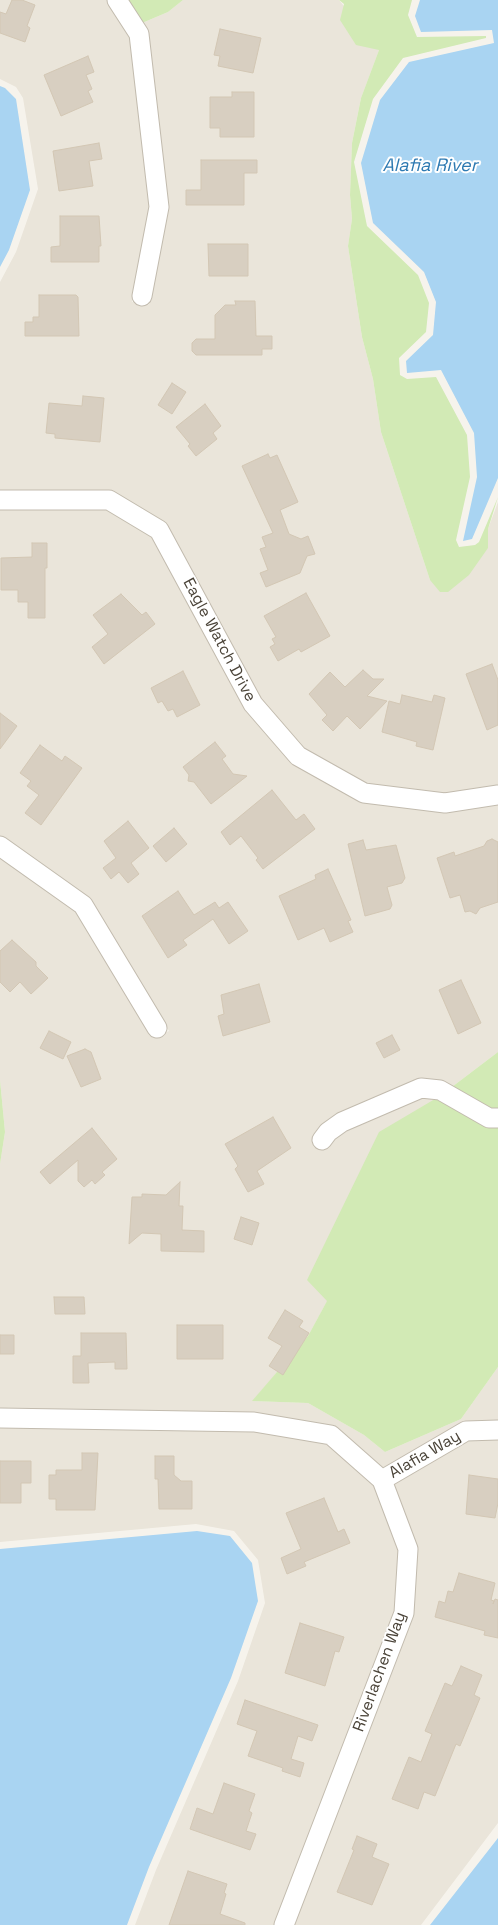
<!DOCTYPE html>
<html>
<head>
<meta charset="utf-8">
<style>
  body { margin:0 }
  canvas { display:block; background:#f6f3ec }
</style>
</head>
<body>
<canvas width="498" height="1925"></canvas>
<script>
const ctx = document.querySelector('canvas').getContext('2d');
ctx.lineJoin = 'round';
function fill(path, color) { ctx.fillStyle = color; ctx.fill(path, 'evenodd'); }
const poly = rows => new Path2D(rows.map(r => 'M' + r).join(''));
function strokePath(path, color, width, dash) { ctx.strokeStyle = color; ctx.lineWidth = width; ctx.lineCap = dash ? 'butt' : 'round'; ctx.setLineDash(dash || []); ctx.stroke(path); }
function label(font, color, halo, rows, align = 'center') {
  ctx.font = font + ' "Space Grotesk",sans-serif'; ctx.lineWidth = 4; ctx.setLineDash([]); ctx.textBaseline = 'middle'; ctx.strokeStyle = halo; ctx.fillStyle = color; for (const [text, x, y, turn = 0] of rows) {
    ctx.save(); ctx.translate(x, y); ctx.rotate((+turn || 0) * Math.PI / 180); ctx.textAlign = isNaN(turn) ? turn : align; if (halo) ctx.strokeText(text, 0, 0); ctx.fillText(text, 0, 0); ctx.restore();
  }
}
fill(poly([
  [0,0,107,0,130,36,150,207,132,302,149,305,168,206,142,23,168,12,183,0,339,0,379,50,361,98,352,143,350,195,352,219,348,246,362,337,373,379,381,432,430,580,488,548,488,529,498,502,498,786,445,795,367,785,304,750,260,700,167,527,114,493,0,492,0,282,16,252,38,189,23,98,16,87,0,79],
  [106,507,152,535,246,709,359,800,498,803,498,1052,440,1096,308,1336,253,1401,308,1403,364,1435,385,1452,461,1419,498,1367,498,1422,383,1470,338,1430,0,1410,0,1164,5,1132,0,1080,0,856,76,911,153,1038,169,1031,91,902,0,836,0,508],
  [0,1426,253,1430,327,1442,374,1484,400,1550,395,1611,275,1925,135,1925,156,1870,238,1681,265,1603,258,1560,234,1531,196,1524,0,1542],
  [498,1438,498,1823,421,1925,293,1925,412,1615,392,1483,469,1439]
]), '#eae5da');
fill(poly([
  [127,0,183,0,168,12,142,23],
  [339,0,412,0,408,15,417,37,486,36,486,38,403,58,373,99,354,162,367,226,418,275,429,303,426,332,399,358,400,375,407,379,436,377,467,435,470,477,456,540,459,547,475,545,479,542,498,497,488,529,488,548,469,575,448,592,440,592,430,580,381,432,373,379,362,337,348,246,352,219,350,195,352,143,361,98,379,50,356,45,340,20,344,4],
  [498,1052,498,1367,461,1419,385,1452,364,1435,308,1403,252,1401,308,1336,327,1301,307,1280,379,1132,440,1096],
  [0,1080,5,1132,0,1164]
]), '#d2eab5');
fill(poly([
  [420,0,498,0,498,478,472,539,463,541,477,477,474,433,441,370,407,373,406,361,433,335,436,302,424,272,373,223,361,163,380,100,409,62,494,43,492,30,421,32,415,16],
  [0,86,5,88,16,99,30,190,9,250,0,267],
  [197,1531,230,1536,252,1563,258,1601,231,1678,149,1867,127,1925,0,1925,0,1549],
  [498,1838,498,1925,430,1925]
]), '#a9d4f2');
const building = poly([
  [12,0,22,0,35,5,27,26,30,28,25,42,0,33,0,12,6,14,12,0],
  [220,29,261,38,253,73,218,66,220,56,214,55,220,29],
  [88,56,94,72,86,75,92,89,88,91,93,102,61,116,44,75,88,56],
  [232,92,254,92,254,137,220,137,220,128,210,128,210,97,232,97,232,92],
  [99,143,102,159,89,161,93,186,59,191,53,151,99,143],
  [201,160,257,160,257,173,244,173,244,205,186,205,186,190,201,190,201,160],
  [60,216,99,216,101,246,99,246,99,262,51,262,51,247,60,246,60,216],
  [208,244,248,244,248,276,209,276,208,244],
  [39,295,76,295,78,297,79,336,25,336,25,322,33,322,33,317,39,317,39,295],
  [235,301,255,301,256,336,272,336,272,349,262,349,262,355,196,355,192,351,192,343,196,339,215,339,215,315,225,305,236,305,235,301],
  [172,383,186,392,172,414,158,405,172,383],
  [83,396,104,398,100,442,55,438,55,434,46,433,49,403,82,406,83,396],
  [205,404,221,426,213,433,217,439,196,456,188,446,190,444,176,427,205,404],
  [268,454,270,458,277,455,298,502,280,510,289,534,301,539,308,536,315,554,307,556,300,573,266,587,260,573,268,570,260,549,266,547,262,537,273,533,242,466,268,454],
  [32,543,47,543,47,568,45,568,45,618,28,618,28,602,18,602,18,590,1,590,1,558,32,557,32,543],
  [306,593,330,636,301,652,299,649,278,661,270,647,275,644,272,639,276,637,264,616,306,593],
  [121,594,142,615,146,612,155,624,104,664,92,647,108,634,93,615,121,594],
  [492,664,498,680,498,725,487,730,466,674,492,664],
  [363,670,373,679,384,679,367,696,387,701,360,729,347,716,333,731,322,720,327,715,309,694,330,672,345,687,363,670],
  [183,671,200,705,177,717,173,709,168,711,162,701,158,703,151,688,183,671],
  [402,695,432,702,434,695,445,698,433,750,416,746,417,742,382,732,389,701,400,704,402,695],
  [0,713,17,726,0,749,0,713],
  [215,742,226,756,222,759,233,774,247,776,211,804,194,782,188,781,189,775,183,767,215,742],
  [40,745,62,761,65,756,82,768,41,825,25,813,39,795,27,786,31,781,20,773,40,745],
  [272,790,296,820,304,814,315,829,263,869,256,860,258,858,241,836,230,845,221,832,272,790],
  [128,821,149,848,131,863,139,874,128,883,119,872,111,879,103,868,116,858,104,841,128,821],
  [174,828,187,844,166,862,153,846,174,828],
  [492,839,498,842,498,902,480,908,476,914,470,911,465,912,460,895,450,898,437,858,454,852,455,856,484,846,487,841,492,839],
  [363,840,366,850,396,845,405,878,402,883,387,887,392,905,390,909,365,916,348,844,363,840],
  [328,869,351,920,348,921,353,932,330,942,324,928,298,940,279,896,316,879,315,875,328,869],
  [178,891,194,915,215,902,219,908,228,902,248,931,229,944,213,919,183,940,187,945,168,958,142,916,178,891],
  [12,940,36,962,36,966,48,978,31,994,20,982,10,992,0,982,0,951,12,940],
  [461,980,481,1023,458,1034,439,990,461,980],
  [259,984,270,1022,223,1036,218,1016,224,1014,221,995,259,984],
  [49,1031,71,1042,63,1059,40,1048,49,1031],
  [392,1035,400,1050,384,1058,376,1043,392,1035],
  [85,1049,91,1052,101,1079,81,1087,67,1056,85,1049],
  [273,1117,291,1148,257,1171,264,1184,248,1192,235,1169,238,1166,225,1144,273,1117],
  [92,1128,117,1159,102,1172,105,1175,95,1184,92,1180,84,1187,78,1181,78,1160,50,1184,40,1172,92,1128],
  [180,1182,179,1206,183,1206,182,1230,204,1231,204,1252,161,1251,161,1234,142,1233,129,1244,132,1197,142,1197,142,1194,166,1195,180,1182],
  [241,1217,259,1223,252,1245,234,1239,241,1217],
  [54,1297,84,1297,85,1314,55,1314,54,1297],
  [285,1310,303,1321,299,1327,309,1333,283,1375,269,1366,282,1346,268,1338,285,1310],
  [177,1325,223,1325,223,1359,177,1359,177,1325],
  [81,1333,126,1333,127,1369,115,1369,115,1362,88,1363,89,1383,73,1383,73,1356,81,1356,81,1333],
  [0,1335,14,1335,14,1354,0,1354,0,1335],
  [82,1453,98,1453,95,1510,56,1510,56,1499,49,1499,49,1475,56,1475,56,1470,82,1470,82,1453],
  [155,1456,174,1456,174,1475,181,1481,192,1481,192,1509,159,1509,158,1479,155,1479,155,1456],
  [0,1461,31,1461,31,1483,21,1483,21,1503,0,1503,0,1461],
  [469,1475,498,1479,498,1503,495,1518,466,1514,469,1475],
  [324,1498,338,1532,344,1529,350,1543,304,1562,306,1566,287,1574,281,1558,301,1549,286,1513,324,1498],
  [459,1573,495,1583,491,1600,494,1601,493,1604,495,1599,498,1600,498,1638,484,1635,485,1631,435,1617,439,1601,445,1603,448,1591,453,1592,459,1573],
  [300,1623,344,1637,339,1652,335,1651,325,1686,285,1673,300,1623],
  [461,1666,482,1675,474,1695,480,1698,460,1746,456,1744,435,1796,424,1792,418,1809,392,1799,409,1757,421,1762,432,1734,425,1731,445,1683,452,1686,461,1666],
  [245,1700,318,1725,312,1741,298,1736,291,1759,304,1763,300,1777,282,1771,283,1768,248,1756,257,1731,237,1724,245,1700],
  [224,1783,255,1794,249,1811,252,1813,246,1831,256,1834,250,1850,190,1829,197,1808,213,1814,224,1783],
  [357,1836,377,1844,372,1857,389,1864,372,1905,337,1892,354,1850,352,1849,357,1836],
  [188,1871,227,1884,224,1893,226,1894,220,1914,245,1923,245,1925,169,1925,188,1871]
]);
fill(building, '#d8cfc1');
strokePath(building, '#d3c7b4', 1);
const minor = poly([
  [117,0,139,34,159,207,142,296],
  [0,500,109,500,159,530,253,704,298,756,364,793,445,803,498,795],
  [0,846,83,905,157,1028],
  [322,1140,328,1132,342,1122,421,1088,440,1090,489,1118,498,1118],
  [0,1418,254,1422,331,1435,382,1480,408,1549,404,1613,284,1925],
  [382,1480,466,1431,498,1430]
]);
strokePath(minor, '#c2bbae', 21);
strokePath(minor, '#fff', 19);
label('16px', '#4b4439', '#fff', [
  ["Eagle Watch Drive",219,640,62],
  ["Alafia Way",425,1455,-30],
  ["Riverlachen Way",380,1672,-70]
]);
label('italic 18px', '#2e7ab2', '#fff', [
  ["Alafia River",430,166]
]);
</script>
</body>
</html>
